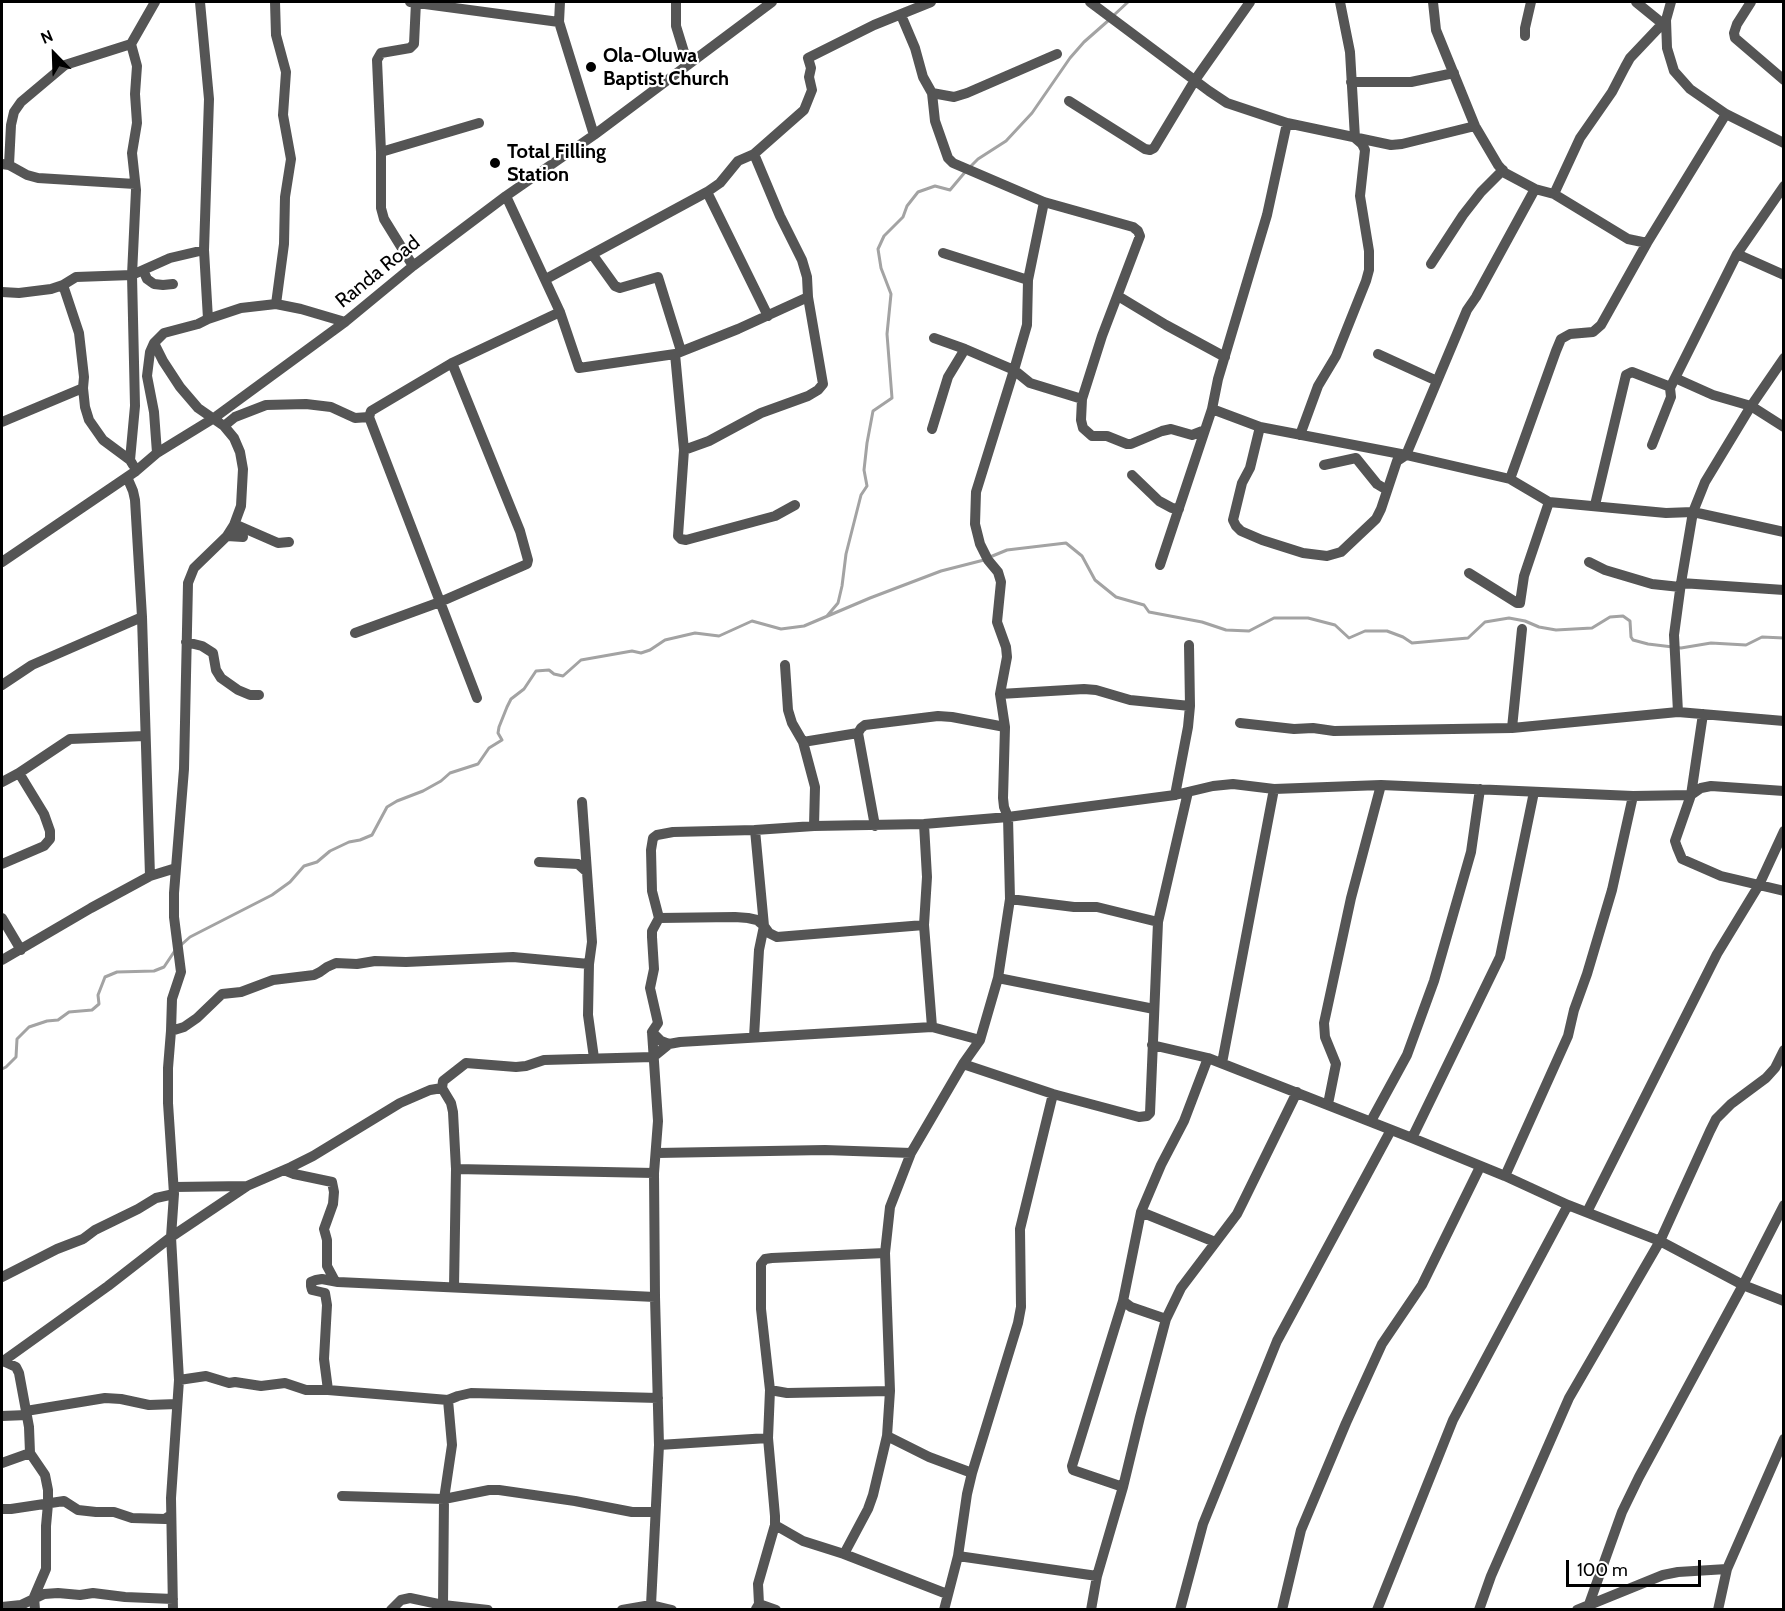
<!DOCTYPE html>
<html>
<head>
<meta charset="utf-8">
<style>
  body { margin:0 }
  #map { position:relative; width:1785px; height:1611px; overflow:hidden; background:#fff; font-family:Cabin,sans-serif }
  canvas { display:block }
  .frame { position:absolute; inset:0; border:3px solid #000; pointer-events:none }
  .north { position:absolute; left:24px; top:24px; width:60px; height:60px; -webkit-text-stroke:4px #fff; paint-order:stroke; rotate:337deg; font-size:16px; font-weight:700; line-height:24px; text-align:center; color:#000 }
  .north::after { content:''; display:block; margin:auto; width:21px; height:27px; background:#000; clip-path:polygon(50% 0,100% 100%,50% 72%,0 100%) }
  .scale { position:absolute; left:1566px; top:1560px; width:135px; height:27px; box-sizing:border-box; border:3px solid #000; border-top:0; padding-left:8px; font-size:18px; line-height:21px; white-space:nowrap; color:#000; -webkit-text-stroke:4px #fff; paint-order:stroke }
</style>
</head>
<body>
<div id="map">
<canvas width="1785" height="1611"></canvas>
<div class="frame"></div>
<div class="north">N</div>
<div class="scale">100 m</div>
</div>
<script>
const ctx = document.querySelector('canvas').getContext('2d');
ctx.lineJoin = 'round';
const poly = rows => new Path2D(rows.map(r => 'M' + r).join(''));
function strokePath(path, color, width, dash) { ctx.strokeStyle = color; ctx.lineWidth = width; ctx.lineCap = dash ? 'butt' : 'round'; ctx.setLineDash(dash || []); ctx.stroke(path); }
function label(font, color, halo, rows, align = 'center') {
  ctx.font = font + ' Cabin,sans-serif'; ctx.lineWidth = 4.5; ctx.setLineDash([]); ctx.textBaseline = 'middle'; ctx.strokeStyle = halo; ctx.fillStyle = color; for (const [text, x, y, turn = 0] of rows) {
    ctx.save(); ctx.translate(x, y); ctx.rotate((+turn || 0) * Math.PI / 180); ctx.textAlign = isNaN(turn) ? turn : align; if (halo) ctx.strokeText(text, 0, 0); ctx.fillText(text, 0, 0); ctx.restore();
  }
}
strokePath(poly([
  [1114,15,1128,2],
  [990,557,1007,550,1066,543,1082,556,1095,580,1116,597,1144,605,1149,612,1202,622,1226,630,1249,631,1274,618,1308,618,1335,625,1349,638,1365,631,1387,631,1403,637,1412,643,1468,638,1485,622,1509,618,1525,621,1539,627,1556,630,1592,628,1610,617,1623,616,1630,621,1631,637,1633,640,1648,644,1681,648,1711,643,1746,645,1762,637,1784,638],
  [827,616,838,603,842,586,846,554,861,495,867,486,864,470,867,443,873,411,892,398,887,334,891,294,881,268,878,249,884,236,903,217,907,206,918,192,935,186,950,190,966,171,978,159,1006,141,1032,113,1070,58,1084,42,1109,20],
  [181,945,190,937,272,895,290,882,304,866,317,862,330,851,349,842,360,840,372,835,387,807,397,801,423,791,441,781,450,773,478,764,489,748,502,740,498,733,499,727,507,707,511,699,524,689,536,671,549,670,554,674,563,676,581,660,632,651,641,653,650,650,665,640,695,633,719,636,752,621,781,629,804,626,870,598,941,571,984,560],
  [2,1069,6,1067,16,1057,17,1039,29,1027,47,1021,58,1020,69,1012,92,1010,99,1004,98,995,105,977,117,972,154,971,164,967,176,949]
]), '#a3a3a3', 3);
strokePath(poly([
  [275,2,276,35,286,72,283,115,291,159,285,197,284,244,276,304],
  [410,2,559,22],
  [560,2,559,22,594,135],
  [676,2,676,26,688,65],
  [1090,2,1209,91,1227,103,1287,123,1391,145,1402,144,1475,126],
  [1433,2,1436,30,1475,126,1498,165,1505,173,1535,189,1554,194,1628,239,1647,243],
  [1636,2,1663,24],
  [1671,2,1666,20,1667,48,1674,71,1690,89,1726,114,1784,143],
  [1751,2,1737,24,1734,33,1735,38,1784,80],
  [901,15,915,48,923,77,932,93,935,121,948,158,953,163,1044,202,1133,227,1138,231,1140,236,1102,336,1082,399,1030,383,1014,370,965,349,934,338],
  [1525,36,1525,28,1531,2],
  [1351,82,1411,82,1454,73],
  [932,93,954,97,967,93,1057,54],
  [1069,101,1145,149,1150,150,1154,148,1195,80,1250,2],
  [381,152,479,123],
  [754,154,804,110,812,90,809,77,811,68,808,58,874,25,931,2],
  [2,164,9,165,27,175,38,178,135,184],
  [9,165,11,125,14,112,21,102,65,65,131,44],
  [707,192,768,316],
  [1554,194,1580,138,1612,92,1625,67,1630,58,1666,20],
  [506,196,560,312,579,368,675,354,738,329,808,297],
  [943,253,1028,280],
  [592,254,615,286,620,288,658,277,681,351],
  [1737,254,1784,275],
  [1431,264,1463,215,1481,192,1503,170],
  [413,266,384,219,381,208,381,152,377,60,381,53,410,48,414,44,416,2],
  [143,270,147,279,154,284,163,285,173,284],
  [546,279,707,192,720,183,738,161,754,154,780,216,802,260,807,277,808,297,823,384,818,390,808,396,761,413,709,441,684,450],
  [63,285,79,333,84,377,83,388,85,407,89,420,103,440,130,460,133,465],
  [2,292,19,293,51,289,63,285,76,277,132,275,170,258,204,250],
  [1118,296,1166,325,1225,357],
  [208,319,241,308,276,304,301,309,345,322],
  [154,343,163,361,180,387,198,408,224,426,234,438,240,452,243,469,241,506,234,525,227,536,194,568,188,583,184,769,174,893,174,917,181,972,172,999,171,1031,168,1068,168,1103,174,1194,171,1237,179,1380,171,1498,173,1610],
  [675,354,684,450,678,536,681,539,686,540,775,516,795,505],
  [1378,354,1437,381],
  [1675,378,1713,395,1751,406,1784,427],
  [1082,399,1081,420,1083,428,1092,436,1107,436,1127,444,1131,444,1162,431,1171,429,1192,435,1205,430],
  [1212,409,1260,427,1406,455,1510,479,1549,502,1666,513,1693,512,1784,532],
  [2,422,83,388],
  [224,426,235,417,266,405,306,404,331,407,355,418,369,417],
  [1260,427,1250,468,1242,483,1233,520,1236,526,1241,531,1262,540,1303,553,1327,556,1341,552,1376,519,1381,509,1397,461,1406,455,1467,310,1476,297,1535,189],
  [932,429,948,377,965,349],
  [1300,435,1318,386,1336,356,1366,281,1369,270,1369,251,1360,196,1365,150,1362,144,1355,138,1350,52,1340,2],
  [1652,445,1671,397,1670,388],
  [157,453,154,412,147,376,150,352,154,343,164,333,198,324,208,319,204,250,209,99,200,2],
  [130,460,135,406,132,275,136,190,132,153,137,123,135,94,137,66,131,44,155,2],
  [1324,465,1356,458,1377,484,1387,490],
  [1132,475,1159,501,1172,508,1179,509],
  [127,477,133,491,135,500,142,617,150,876],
  [1510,479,1556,351,1561,339,1570,334,1593,332,1601,325,1647,243,1726,114],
  [1595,505,1626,375,1632,372,1668,386,1670,388,1737,254,1784,186],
  [227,536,243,537,239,526,278,543,289,542],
  [2,562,136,471,157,453,214,418,345,322,413,266,506,196,594,135,772,2],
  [1589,562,1605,570,1652,584,1680,587],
  [1160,565,1212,409,1218,379,1267,215,1287,123],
  [1469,573,1517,603,1520,603,1524,576,1549,502],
  [1681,583,1784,590],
  [355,633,440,602,527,564,528,560,520,531,452,363],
  [186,642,202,646,213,653,216,670,221,678,238,690,250,695,259,695],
  [785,665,788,710,792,723,803,742,815,787,814,826],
  [2,685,32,665,142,617],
  [1000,694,1084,689,1096,690,1130,700,1190,706],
  [477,698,369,417,371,411,452,363,560,312],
  [1678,712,1674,635,1681,583,1693,512,1705,482,1751,406,1784,358],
  [1703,714,1691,795,1675,841,1677,847,1682,859,1721,876,1784,891],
  [1240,723,1294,729,1313,728,1334,731,1512,728,1678,712,1784,721],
  [1512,728,1522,629],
  [803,742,858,733],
  [2,782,19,773,70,739,145,736],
  [1175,795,1188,727,1190,706,1189,645],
  [582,802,592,942,589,964,588,1015,594,1058],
  [875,826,858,733,861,728,865,725,938,716,952,717,1005,727],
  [539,862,578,864,587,872],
  [2,864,44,846,50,839,50,831,44,814,19,773],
  [1010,899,1074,907,1097,907,1158,922],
  [2,918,21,950],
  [659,918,735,917,748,918,757,920,764,926,769,933,777,937,924,925,932,1027],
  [924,925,927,877,924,824],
  [2,960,91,908,150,876,176,868],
  [998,978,1154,1009],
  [171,1031,184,1027,197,1018,222,994,241,992,273,980,314,975,320,972,327,967,336,963,357,964,375,961,406,962,513,957,589,964],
  [754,1037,759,950,764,926,755,830],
  [669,1044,661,1041,652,1032,658,1023,650,988,654,969,652,937,652,931,659,918,652,891,651,850,653,838,657,835,673,832,755,830,814,826,924,824,1008,817,1175,795,1213,786,1233,784,1274,789,1381,785,1633,796,1691,795,1701,788,1711,786,1784,791],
  [1152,1045,1208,1058,1412,1138,1505,1176,1568,1205,1660,1241,1743,1285,1784,1301],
  [1222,1063,1274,789],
  [963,1064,1053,1094,1139,1117,1147,1116,1150,1113,1158,922,1188,792],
  [442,1088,443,1081,466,1063,516,1067,526,1066,544,1060,653,1057,669,1044,680,1042,932,1027,980,1040],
  [442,1088,451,1103,453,1112,456,1169,454,1287],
  [1328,1104,1336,1064,1325,1037,1324,1023,1351,898,1381,785],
  [1371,1121,1407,1055,1434,981,1471,852,1480,789],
  [1412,1138,1500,957,1534,792],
  [657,1153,825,1150,911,1153],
  [456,1169,654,1173],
  [284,1170,294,1174,332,1182,334,1192,333,1204,324,1229,327,1240,327,1266,335,1281],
  [1505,1176,1568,1036,1574,1010,1587,974,1612,890,1633,796],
  [174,1187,247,1186],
  [1141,1212,1215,1242],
  [1587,1212,1717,954,1759,885,1784,831],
  [2,1277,57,1249,83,1239,95,1230,138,1209,156,1198,174,1194],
  [1123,1301,1131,1307,1166,1319],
  [3,1361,16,1367,19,1373,29,1427,30,1453,45,1475,48,1490,48,1504,46,1526,46,1569,34,1597,35,1610],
  [2,1362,108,1286,171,1237,247,1186,291,1167,313,1156,400,1103,430,1090,442,1088],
  [179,1380,206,1376,229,1383,235,1382,261,1386,285,1383,306,1390,328,1390,448,1400,458,1396,471,1393,658,1398],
  [328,1390,324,1359,327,1305,325,1293,312,1290,311,1286,311,1282,316,1280,322,1279,338,1282,655,1297],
  [770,1390,787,1393,890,1391],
  [26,1411,105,1398,121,1399,149,1405,177,1404],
  [2,1416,27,1415],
  [887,1436,929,1457,972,1473],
  [659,1445,768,1438],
  [2,1463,30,1453],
  [1123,1487,1073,1470,1072,1466,1123,1301,1141,1212,1161,1165,1184,1121,1208,1058],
  [342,1496,444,1499,489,1490,499,1490,575,1501,632,1512,655,1512],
  [2,1509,11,1509,64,1501,78,1510,96,1512,114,1512,132,1518,165,1519,171,1515],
  [775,1525,803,1541,844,1554,947,1594],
  [844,1554,868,1509,873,1495,887,1436,890,1391,885,1253,890,1207,911,1153,963,1064,980,1040,998,978,1010,899,1008,817,1004,807,1003,798,1005,727,1000,694,1007,657,1006,647,997,622,1001,582,998,572,988,560,980,544,975,524,976,492,1014,370,1027,325,1028,280,1044,202],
  [958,1556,1097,1576],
  [759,1604,758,1584,775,1525,775,1516,768,1438,770,1390,761,1309,761,1264,765,1259,772,1258,885,1253],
  [443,1605,444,1499,452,1445,448,1400],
  [651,1605,659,1445,655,1297,654,1173,658,1121,652,1032],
  [2,1607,21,1605,44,1594,58,1593,80,1595,93,1593,125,1597,173,1599],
  [756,1609,759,1604,776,1610],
  [391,1610,401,1600,410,1598,443,1605,488,1610],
  [622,1610,651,1605,672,1610],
  [944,1610,958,1556,967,1494,972,1473,1018,1323,1021,1307,1020,1229,1053,1094],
  [1091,1610,1097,1576,1123,1487,1140,1417,1166,1319,1181,1288,1237,1214,1243,1202,1297,1092],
  [1180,1610,1203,1524,1277,1341,1391,1130],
  [1282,1610,1301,1530,1346,1423,1382,1344,1422,1285,1480,1167],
  [1377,1610,1453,1420,1568,1205],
  [1479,1610,1491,1576,1569,1398,1660,1241,1710,1131,1716,1119,1731,1104,1766,1078,1775,1068,1784,1050],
  [1577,1610,1663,1575,1678,1572,1727,1569],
  [1587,1610,1622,1512,1639,1477,1743,1285,1784,1205],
  [1718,1610,1727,1569,1784,1439]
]), '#555', 10);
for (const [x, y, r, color] of [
  [591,67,6,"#000"],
  [495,163,6,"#000"]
]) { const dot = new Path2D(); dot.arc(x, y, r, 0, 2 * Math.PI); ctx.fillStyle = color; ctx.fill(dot); strokePath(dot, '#fff', 2); }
label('bold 20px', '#000', '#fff', [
  ["Ola-Oluwa",603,56],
  ["Baptist Church",603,79],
  ["Total Filling",507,152],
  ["Station",507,175]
], 'left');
label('20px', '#000', '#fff', [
  ["Randa Road",378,272,-39]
]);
</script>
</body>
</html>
